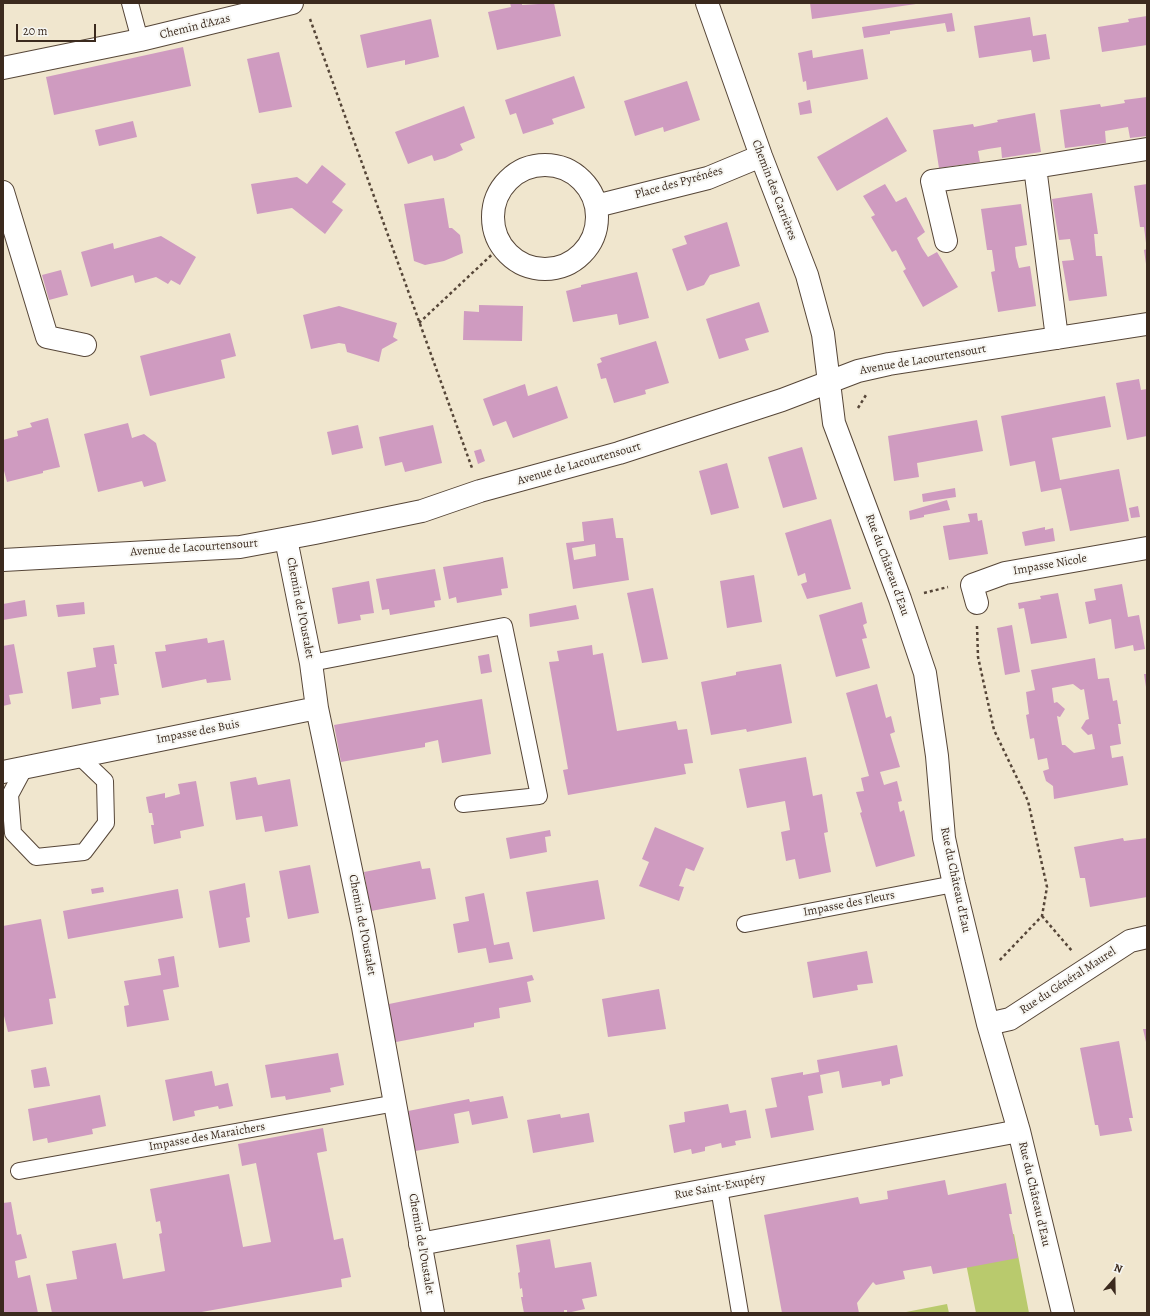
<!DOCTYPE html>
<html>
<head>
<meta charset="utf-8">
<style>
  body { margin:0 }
  #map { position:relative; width:1150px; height:1316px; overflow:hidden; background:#f0e6ce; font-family:Alegreya,serif }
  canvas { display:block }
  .frame { position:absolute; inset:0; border:4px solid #3b2a1e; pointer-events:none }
  .north { position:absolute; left:1094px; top:1260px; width:40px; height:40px; -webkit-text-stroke:3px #f6f6f2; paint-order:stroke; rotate:20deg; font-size:11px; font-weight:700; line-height:16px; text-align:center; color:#3b2a1e }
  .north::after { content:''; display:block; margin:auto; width:14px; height:18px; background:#3b2a1e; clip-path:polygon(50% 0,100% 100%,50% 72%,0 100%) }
  .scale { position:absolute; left:16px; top:24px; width:80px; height:18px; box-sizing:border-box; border:2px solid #3b2a1e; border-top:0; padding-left:5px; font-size:12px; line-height:14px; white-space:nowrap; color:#3b2a1e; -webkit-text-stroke:3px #f6f6f2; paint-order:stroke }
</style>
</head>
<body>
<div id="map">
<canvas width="1150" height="1316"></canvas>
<div class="frame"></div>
<div class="north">N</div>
<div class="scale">20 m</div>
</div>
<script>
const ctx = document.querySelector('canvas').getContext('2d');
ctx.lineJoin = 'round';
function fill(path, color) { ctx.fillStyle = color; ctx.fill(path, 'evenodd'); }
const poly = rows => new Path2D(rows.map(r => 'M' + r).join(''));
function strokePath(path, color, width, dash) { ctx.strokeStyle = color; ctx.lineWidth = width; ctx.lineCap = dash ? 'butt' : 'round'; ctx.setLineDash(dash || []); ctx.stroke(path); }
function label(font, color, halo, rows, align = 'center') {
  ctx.font = font + ' Alegreya,serif'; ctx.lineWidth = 4; ctx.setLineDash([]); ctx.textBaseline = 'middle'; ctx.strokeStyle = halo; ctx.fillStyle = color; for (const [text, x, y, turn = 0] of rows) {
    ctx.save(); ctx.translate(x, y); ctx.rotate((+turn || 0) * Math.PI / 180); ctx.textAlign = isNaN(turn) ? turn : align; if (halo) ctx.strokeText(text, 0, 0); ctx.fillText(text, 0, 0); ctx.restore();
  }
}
fill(poly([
  [1014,1234,1029,1313,976,1313,962,1244],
  [947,1304,949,1313,901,1313]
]), '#b9ca6d');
fill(poly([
  [510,3,522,3,522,5,554,3,561,36,497,50,488,12,511,7],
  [810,3,916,3,916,4,812,19],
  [952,13,955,31,947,32,945,23,890,31,890,34,864,38,862,27],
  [1147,16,1147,45,1102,52,1098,27,1129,22,1128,19],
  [1030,17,1033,36,1046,34,1050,59,1033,62,1031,50,979,58,974,26],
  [431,19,439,57,405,65,405,60,367,68,360,35],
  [183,47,191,86,54,115,46,77],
  [863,49,868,79,807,90,806,81,803,82,798,53,812,50,813,58],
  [279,52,292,107,259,113,247,59],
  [574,76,585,108,552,119,554,124,523,134,516,113,510,115,505,100],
  [687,81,700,120,664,132,663,127,635,136,624,101],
  [1147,97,1147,136,1130,138,1128,127,1105,131,1106,143,1065,148,1060,110,1100,104,1101,107,1125,103,1124,100],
  [810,100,812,113,800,115,798,103],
  [464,106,475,138,460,144,463,150,445,158,434,161,432,155,408,164,395,132],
  [1035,113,1041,152,1002,158,1001,147,988,149,978,151,980,162,939,168,933,130,973,124,974,127,998,122,997,120],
  [887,117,907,151,837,191,817,157],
  [133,121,137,137,99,146,95,130],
  [322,165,346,184,332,202,343,210,325,234,292,208,257,214,251,184,297,177,307,184],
  [885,184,896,202,906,197,925,232,917,238,922,248,928,257,937,252,958,287,923,307,903,271,906,269,896,250,892,252,871,217,875,215,863,196],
  [1147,184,1147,243,1146,243,1144,227,1140,227,1134,186],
  [1092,193,1098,234,1094,234,1096,256,1102,256,1107,296,1069,301,1062,261,1074,260,1072,249,1070,239,1059,240,1052,199],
  [444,198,449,228,452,228,460,235,463,253,444,261,425,265,414,261,404,204],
  [1021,204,1027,245,1015,247,1016,257,1019,268,1030,266,1036,306,998,312,991,272,995,271,992,250,987,250,981,209],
  [727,222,740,266,710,275,704,285,687,291,672,249,687,244,684,236],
  [161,236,196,257,180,285,171,280,168,284,156,277,135,283,133,275,91,287,81,252,113,243,114,249],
  [1147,249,1147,264,1146,264,1144,250],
  [61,270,68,295,49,300,42,275],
  [637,272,649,318,619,325,617,314,573,322,566,291,581,287,581,285],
  [759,302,769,332,745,339,749,350,719,359,706,319],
  [479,305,523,306,522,341,463,340,464,311,479,312],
  [339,306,397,323,393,337,398,340,382,349,379,362,347,352,345,344,339,343,311,349,303,315],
  [230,333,236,356,221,360,225,378,150,396,140,356],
  [656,341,669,383,645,390,646,394,614,403,606,378,601,379,597,364,602,362,600,358],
  [1139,379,1141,390,1147,389,1147,436,1127,440,1116,383],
  [525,384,528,396,557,386,568,418,513,438,506,421,493,426,483,399],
  [1105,396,1111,427,1052,438,1060,480,1119,469,1129,521,1070,531,1061,488,1041,492,1035,461,1010,466,1001,416],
  [48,418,60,467,43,471,43,473,7,482,3,467,3,440,18,436,17,431,32,427,30,423],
  [977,420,983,451,917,463,919,477,894,481,888,436],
  [128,423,132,438,144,434,156,443,166,481,144,487,142,481,98,492,84,434],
  [358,425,363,448,332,455,327,432],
  [433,425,442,463,405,472,402,462,385,466,379,437],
  [802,447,817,499,783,508,768,457],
  [481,449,485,461,478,464,474,451],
  [727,463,739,508,711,515,699,471],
  [955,488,956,497,923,502,922,494],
  [947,500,950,510,924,515,924,517,910,520,909,511],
  [1138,506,1140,517,1131,518,1129,508],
  [977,513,978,521,982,520,988,554,949,560,943,526,970,522,968,514],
  [613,518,616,538,623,538,629,580,573,589,566,543,584,541,582,522],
  [595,544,596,556,574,560,572,548],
  [831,519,851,589,807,599,801,584,807,582,805,573,798,576,785,533],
  [1045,527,1045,530,1053,528,1055,541,1025,546,1022,532],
  [503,557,508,588,501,589,502,595,457,603,456,597,449,599,443,567],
  [435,569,441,600,434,601,435,607,390,615,389,609,382,610,376,579],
  [754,575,762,622,727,628,720,581],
  [369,581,374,613,360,615,361,620,338,624,332,588],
  [1122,584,1128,617,1139,615,1145,649,1134,651,1133,645,1115,649,1111,619,1089,624,1085,602,1096,600,1094,589],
  [653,588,668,659,642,663,627,593],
  [1058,593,1067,638,1031,644,1024,608,1019,609,1018,603,1041,599,1040,596],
  [25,600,27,616,3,620,3,604],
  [84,602,85,614,58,617,56,605],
  [862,602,867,623,863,625,867,638,862,639,870,668,836,677,819,615],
  [576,605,579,619,530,627,529,614],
  [1012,625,1020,672,1005,675,997,628],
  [207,638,208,643,224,640,231,680,207,683,206,679,162,688,155,652,166,651,165,645],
  [14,644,23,693,9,695,11,704,3,706,3,646],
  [114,645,117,664,114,664,119,695,100,698,101,704,72,709,67,672,96,667,93,648],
  [592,645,593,655,603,653,617,731,676,721,678,730,687,729,693,763,684,764,686,774,568,795,563,770,568,769,549,662,559,661,557,651],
  [489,654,492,672,481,674,478,656],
  [1095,658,1098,679,1109,678,1113,701,1117,700,1121,724,1118,724,1121,744,1110,746,1112,758,1123,756,1128,785,1054,799,1053,786,1046,781,1043,771,1049,769,1047,758,1038,760,1034,738,1030,739,1026,715,1029,714,1026,692,1035,690,1031,670],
  [1073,684,1081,690,1084,689,1089,719,1086,720,1081,728,1088,735,1092,734,1095,749,1074,753,1065,745,1062,745,1057,716,1060,717,1065,709,1057,702,1054,703,1052,688],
  [781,664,792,723,747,732,746,729,711,735,701,682,736,675,736,672],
  [1144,674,1147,674,1147,687,1146,687],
  [877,684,886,718,891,716,895,732,890,734,900,767,880,772,884,785,897,781,902,801,898,802,900,812,904,810,915,856,876,867,860,813,862,812,856,792,864,791,861,778,869,776,846,693],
  [482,699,491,754,442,763,438,740,425,743,425,747,341,762,334,725],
  [806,757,813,796,822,794,828,832,824,833,831,872,799,879,795,859,786,861,781,832,790,830,785,801,747,808,739,769],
  [256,777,258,785,290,779,298,826,265,832,262,816,236,820,230,782],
  [196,781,204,826,180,831,181,838,154,844,151,825,154,825,152,813,149,813,146,797,165,793,165,798,180,794,178,784],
  [655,827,704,848,694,871,686,868,679,886,684,887,679,901,639,886,649,862,642,859],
  [550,830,551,836,545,837,547,852,510,859,506,838],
  [1123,838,1124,841,1147,838,1147,897,1090,907,1085,878,1080,878,1074,847],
  [420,861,422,869,430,868,436,899,371,911,364,872],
  [310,865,319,913,288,919,279,871],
  [598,880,605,919,533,932,526,892],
  [245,883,250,917,246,918,250,942,219,948,209,891],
  [103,887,104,892,92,894,91,889],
  [178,889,183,918,68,939,63,911],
  [484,893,494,945,509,942,513,959,489,963,486,948,458,953,453,924,469,921,465,897],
  [41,919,56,998,49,999,53,1024,8,1032,3,1012,3,926],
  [867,951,873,983,857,985,858,990,813,998,807,962],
  [174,956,179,987,163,990,169,1020,127,1027,124,1006,129,1005,124,981,161,975,158,959],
  [532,975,534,980,527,982,531,1002,499,1008,500,1018,474,1023,474,1027,391,1043,384,1005],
  [659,989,666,1029,608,1037,602,999],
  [1143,1029,1147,1029,1147,1042,1146,1042],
  [1119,1041,1133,1118,1129,1118,1132,1131,1100,1136,1098,1125,1095,1125,1080,1048],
  [897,1045,903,1076,890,1079,890,1084,882,1086,881,1081,842,1088,839,1071,820,1075,823,1093,808,1096,814,1130,771,1138,765,1109,777,1107,771,1078,803,1072,803,1075,819,1072,817,1060],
  [338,1053,344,1085,330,1088,331,1092,286,1100,285,1096,271,1098,265,1065],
  [46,1067,50,1086,34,1088,31,1070],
  [212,1071,215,1086,228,1083,233,1106,219,1109,218,1106,194,1111,195,1116,173,1121,165,1080],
  [100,1095,106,1126,92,1129,93,1134,48,1143,47,1138,33,1141,28,1109],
  [503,1096,508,1118,472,1125,469,1111,454,1114,459,1143,410,1152,403,1112,469,1099,470,1102],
  [728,1104,730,1113,746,1110,751,1138,735,1141,736,1145,722,1148,721,1143,705,1147,705,1151,692,1154,691,1149,674,1153,669,1125,685,1122,684,1112],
  [589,1113,594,1142,533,1153,527,1120,560,1114,561,1118],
  [323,1128,327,1151,317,1153,334,1240,343,1238,351,1277,341,1279,342,1287,196,1313,52,1313,46,1284,77,1279,72,1251,116,1243,123,1279,165,1271,159,1234,162,1233,160,1221,156,1222,150,1189,229,1174,243,1247,271,1242,256,1163,242,1166,238,1144],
  [945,1180,948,1195,1006,1183,1012,1214,1009,1214,1018,1258,933,1274,931,1266,903,1271,905,1279,876,1285,873,1282,857,1303,859,1313,782,1313,764,1215,858,1197,860,1204,888,1199,887,1191],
  [11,1202,17,1235,21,1234,27,1258,15,1261,18,1278,30,1275,38,1313,3,1313,3,1203],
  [550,1239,555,1268,591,1262,597,1296,582,1299,585,1309,567,1313,567,1310,564,1310,564,1313,524,1313,521,1297,523,1297,522,1288,520,1289,518,1273,520,1272,516,1245]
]), '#cf9bc0');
const service = poly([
  [130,3,140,40],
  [311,663,504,626,539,796,463,804],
  [25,767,10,795,13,833,36,857,84,852,106,823,105,781,79,756],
  [745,924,954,884],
  [19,1171,396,1103],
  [719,1188,740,1313]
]);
const minor = poly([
  [707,3,761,156,807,275,823,334,834,423,900,599,925,673,937,756,944,838,954,884,988,1024,1019,1131,1063,1313],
  [3,68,140,40,292,3],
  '493 217a52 52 0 1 1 104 0a52 52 0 1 1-104 0Z',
  [1035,167,1057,338],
  [3,192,47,337,85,345],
  [596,206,708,178,761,156],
  [946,241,932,181,1035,167,1147,149],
  [286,539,311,663,317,708,363,927,433,1313],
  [3,560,240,547,315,533,422,511,480,491,619,453,782,400,858,371,889,364,1147,324],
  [977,603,972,585,1005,573,1147,548],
  [3,772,317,708],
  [988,1024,1010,1019,1130,941,1147,937],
  [420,1244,1019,1131]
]);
strokePath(service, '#564638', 18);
strokePath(minor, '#564638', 24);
strokePath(poly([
  [310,19,472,468],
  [419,323,501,246],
  [858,408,866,395],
  [924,593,948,587],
  [977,626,978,657,994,730,1028,801,1047,887,1042,916,998,962],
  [1042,916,1072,951]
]), '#564638', 2.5, [3, 3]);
strokePath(service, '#fff', 16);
strokePath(minor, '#fff', 22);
label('12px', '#3b2a1e', '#f6f6f2', [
  ["Chemin d'Azas",195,27,-14],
  ["Place des Pyrénées",679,183,-16],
  ["Chemin des Carrières",774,190,69],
  ["Avenue de Lacourtensourt",923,360,-10],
  ["Avenue de Lacourtensourt",579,464,-16],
  ["Avenue de Lacourtensourt",194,548,-4],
  ["Rue du Château d'Eau",887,565,70],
  ["Impasse Nicole",1050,565,-10],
  ["Chemin de l'Oustalet",300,608,79],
  ["Impasse des Buis",198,732,-11],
  ["Rue du Château d'Eau",955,880,78],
  ["Impasse des Fleurs",849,904,-11],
  ["Chemin de l'Oustalet",362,925,79],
  ["Rue du Général Maurel",1068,981,-33],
  ["Impasse des Maraichers",207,1137,-10],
  ["Rue Saint-Exupéry",720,1187,-11],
  ["Rue du Château d'Eau",1034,1194,77],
  ["Chemin de l'Oustalet",421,1244,80]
]);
</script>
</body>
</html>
